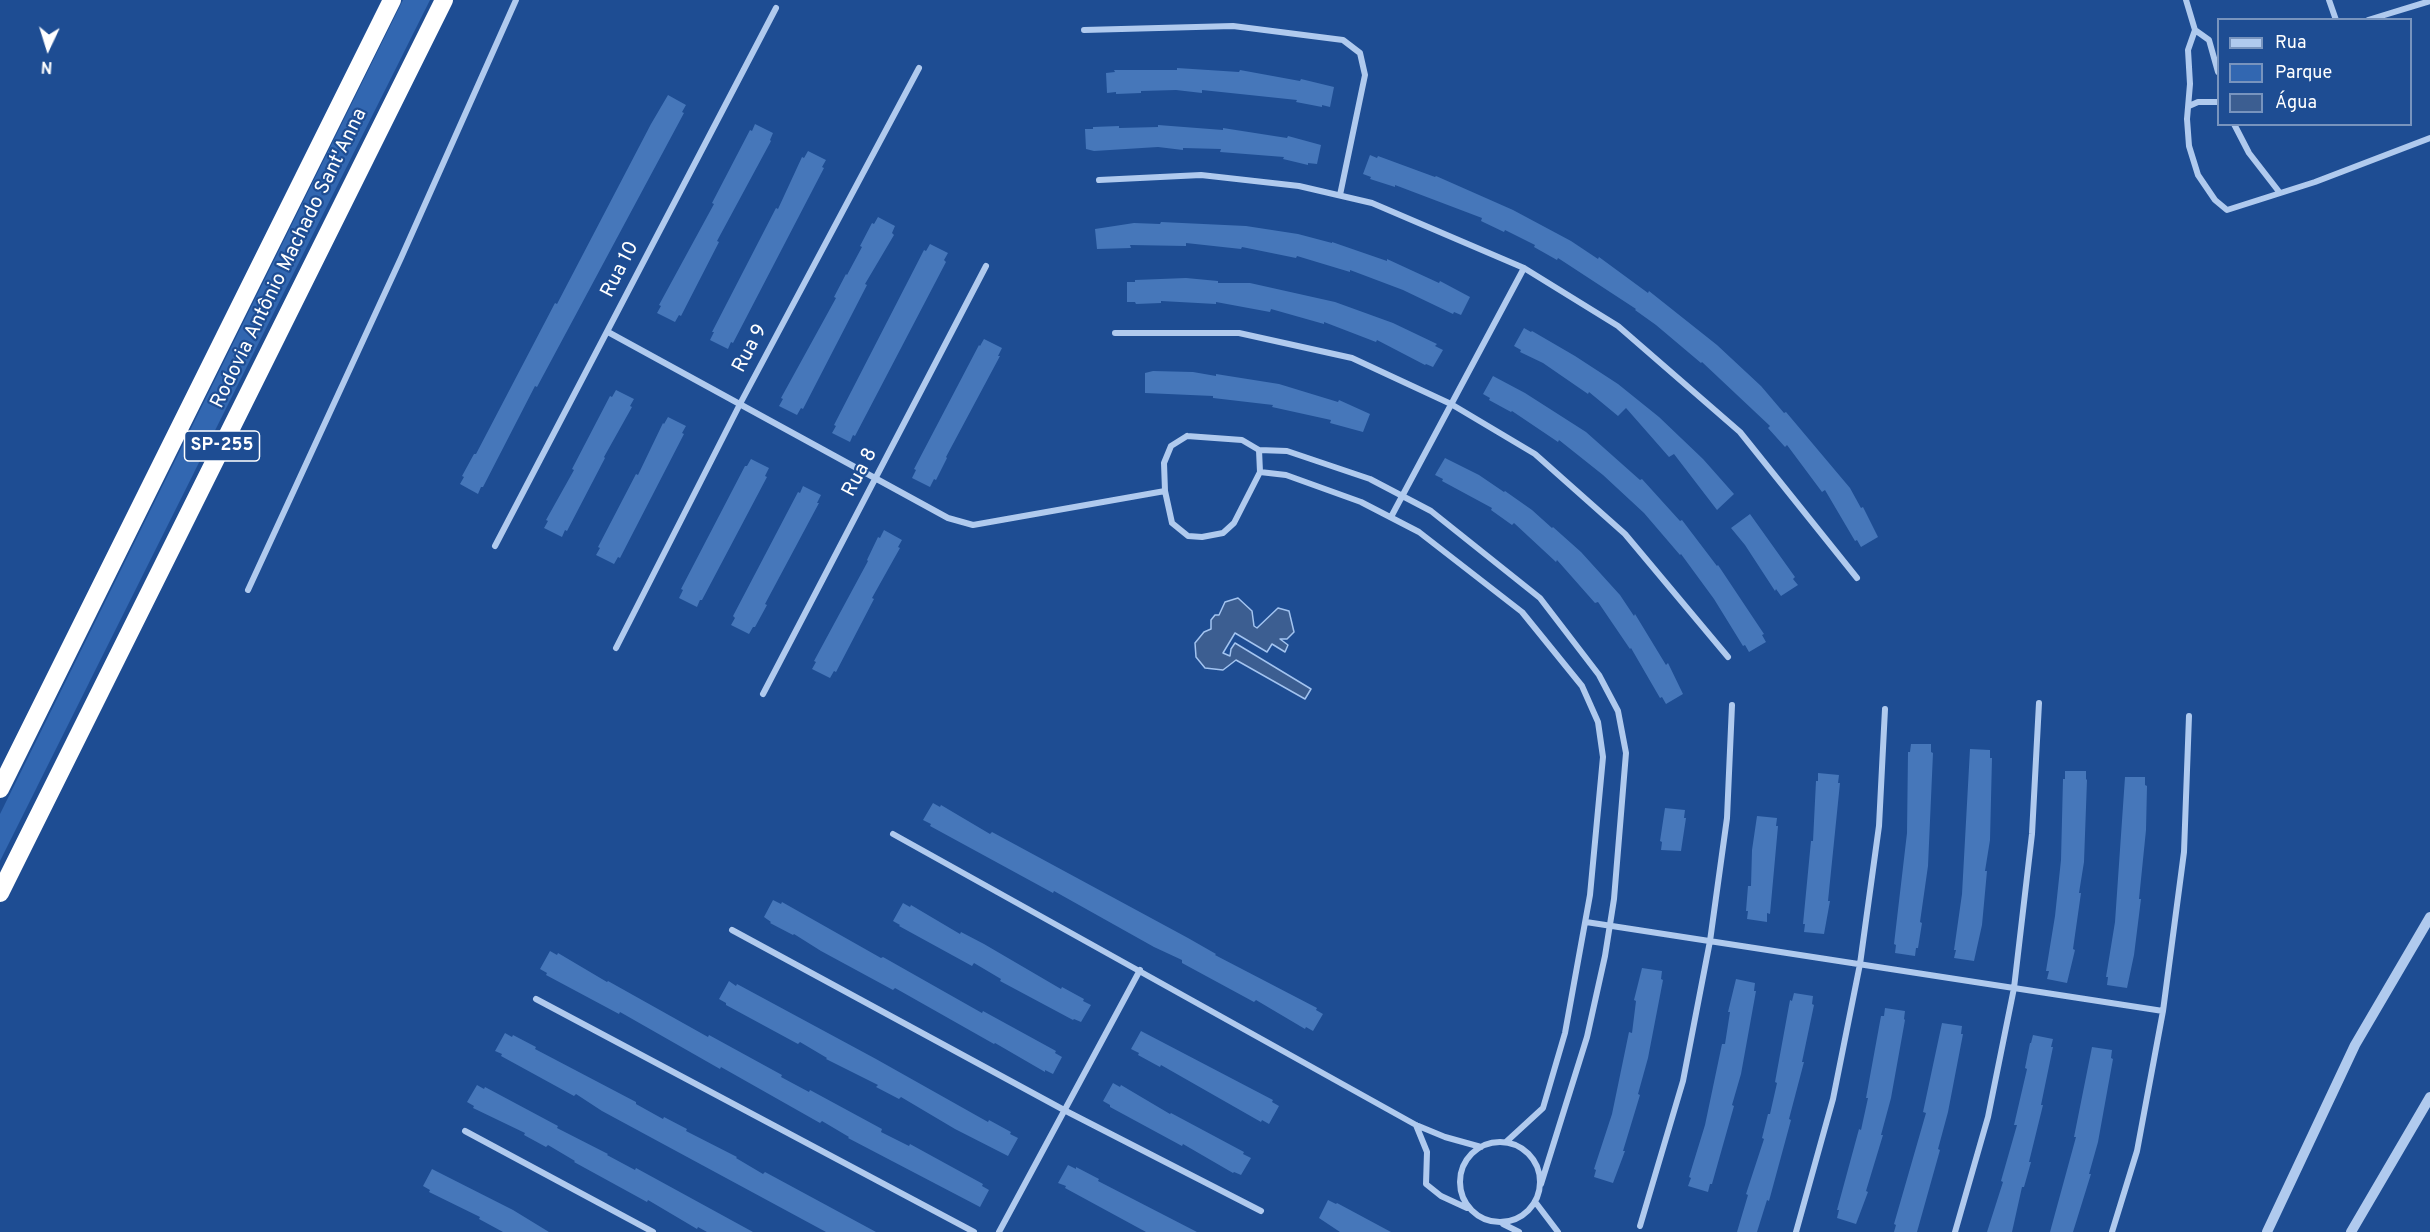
<!DOCTYPE html>
<html>
<head>
<meta charset="utf-8">
<style>
  body { margin:0 }
  #map { position:relative; width:2430px; height:1232px; overflow:hidden; background:#1e4d93; font-family:Overpass,sans-serif }
  canvas { display:block }
  .legend { position:absolute; left:2217px; top:18px; width:195px; height:108px; box-sizing:border-box; background:#1e4d93; border:2px solid #7894be; margin:0; padding:8px 10px; list-style:none; font-size:18px; color:#fff }
  .legend li { display:flex; align-items:center; gap:12px; height:30px }
  .legend b { width:30px; border:2px solid #7894be }
  .north { position:absolute; left:18px; top:18px; width:60px; height:60px; -webkit-text-stroke:4px #1e4d93; paint-order:stroke; rotate:184deg; font-size:16px; font-weight:700; line-height:24px; text-align:center; color:#fff }
  .north::after { content:''; display:block; margin:auto; width:21px; height:27px; background:#fff; clip-path:polygon(50% 0,100% 100%,50% 72%,0 100%) }
</style>
</head>
<body>
<div id="map">
<canvas width="2430" height="1232"></canvas>
<ul class="legend">
<li><b style="height:8px;background:#b0caee"></b>Rua</li>
<li><b style="height:16px;background:#3267b1"></b>Parque</li>
<li><b style="height:16px;background:#3c5e91"></b>Água</li>
</ul>
<div class="north">N</div>
</div>
<script>
const ctx = document.querySelector('canvas').getContext('2d');
ctx.lineJoin = 'round';
function fill(path, color) { ctx.fillStyle = color; ctx.fill(path, 'evenodd'); }
const poly = rows => new Path2D(rows.map(r => 'M' + r).join(''));
function strokePath(path, color, width, dash) { ctx.strokeStyle = color; ctx.lineWidth = width; ctx.lineCap = dash ? 'butt' : 'round'; ctx.setLineDash(dash || []); ctx.stroke(path); }
function label(font, color, halo, rows, align = 'center') {
  ctx.font = font + ' Overpass,sans-serif'; ctx.lineWidth = 4.5; ctx.setLineDash([]); ctx.textBaseline = 'middle'; ctx.strokeStyle = halo; ctx.fillStyle = color; for (const [text, x, y, turn = 0] of rows) {
    ctx.save(); ctx.translate(x, y); ctx.rotate((+turn || 0) * Math.PI / 180); ctx.textAlign = isNaN(turn) ? turn : align; if (halo) ctx.strokeText(text, 0, 0); ctx.fillText(text, 0, 0); ctx.restore();
  }
}
fill(poly([
  [403,0,430,0,0,861,0,814]
]), '#3267b1');
const water = poly([
  [1238,598,1252,611,1254,626,1257,628,1278,608,1289,611,1294,632,1287,639,1280,639,1288,645,1285,652,1272,644,1267,652,1235,633,1223,653,1230,656,1231,649,1235,643,1311,689,1305,699,1236,660,1223,670,1205,668,1196,657,1195,643,1204,632,1211,629,1211,620,1215,615,1219,615,1225,602,1238,598]
]);
fill(water, '#3c5e91');
strokePath(water, '#a3c4f0', 1.5);
fill(poly([
  [1177,68,1239,72,1240,70,1300,81,1301,79,1334,87,1330,107,1322,105,1322,107,1296,102,1297,100,1202,90,1202,93,1176,90,1141,91,1141,93,1116,94,1116,92,1107,93,1106,73,1115,72,1114,70,1177,70],
  [668,95,686,105,682,112,684,113,537,387,535,386,483,487,481,487,478,494,460,484,464,477,462,476,474,454,476,454,555,303,557,304,651,124],
  [755,124,773,133,770,140,771,141,717,241,719,242,681,316,679,315,675,322,657,313,661,306,659,305,714,204,712,203,750,130,752,131],
  [1158,125,1223,130,1223,128,1287,138,1288,136,1321,145,1317,164,1308,163,1308,165,1283,159,1284,157,1220,152,1221,149,1183,148,1183,150,1158,147,1094,151,1086,149,1085,129,1093,129,1093,127,1119,126,1119,128,1158,127],
  [808,151,826,160,822,167,824,168,733,343,731,342,728,349,710,340,714,332,712,332,776,208,778,209,802,157,804,158],
  [1370,155,1377,158,1378,156,1435,177,1436,176,1513,210,1571,241,1598,259,1599,257,1648,293,1649,291,1717,345,1761,386,1784,413,1786,412,1850,488,1861,508,1863,507,1878,537,1861,547,1857,540,1855,541,1825,490,1822,492,1787,445,1785,447,1768,428,1770,426,1702,362,1701,363,1656,325,1635,310,1636,309,1558,258,1557,260,1534,247,1535,245,1505,230,1504,232,1481,221,1482,218,1395,185,1395,187,1370,179,1371,177,1363,174],
  [878,217,895,226,892,233,894,235,865,284,867,285,803,409,801,408,797,415,779,406,783,399,781,398,836,298,834,297,846,274,847,275,862,247,860,246,872,223,874,224],
  [1161,222,1246,226,1298,234,1332,243,1332,242,1387,261,1387,259,1439,283,1440,281,1470,297,1461,315,1454,312,1453,314,1403,290,1350,270,1350,272,1297,256,1296,258,1242,247,1241,249,1186,243,1186,246,1130,245,1131,248,1097,249,1095,229,1134,223,1160,224],
  [930,244,948,253,944,260,946,262,855,436,853,435,850,442,832,433,836,426,834,425,924,250,926,251],
  [1186,278,1218,281,1218,283,1250,283,1335,302,1393,323,1437,344,1435,346,1443,350,1433,367,1426,364,1425,365,1377,340,1376,342,1324,322,1324,324,1271,309,1270,312,1216,302,1216,304,1161,301,1161,303,1136,304,1135,302,1127,302,1127,282,1135,282,1135,280],
  [1524,328,1531,332,1532,331,1575,356,1618,384,1659,417,1703,459,1734,494,1717,510,1674,454,1669,457,1626,408,1618,416,1589,392,1588,394,1543,363,1520,352,1521,350,1514,346],
  [984,339,1002,348,998,356,1000,356,946,457,947,458,936,480,934,479,930,487,912,478,916,470,914,469,979,345,980,346],
  [1153,371,1193,372,1216,376,1216,374,1279,384,1338,402,1339,400,1370,414,1363,432,1330,423,1331,420,1272,407,1273,405,1213,398,1213,396,1145,393,1145,373],
  [1493,376,1525,393,1586,432,1640,480,1642,479,1680,521,1682,520,1717,566,1718,565,1764,634,1762,635,1766,642,1749,652,1745,645,1743,646,1714,599,1681,554,1680,555,1644,513,1603,475,1559,440,1558,442,1512,411,1511,412,1489,400,1490,398,1483,394],
  [616,390,634,399,630,406,632,407,604,457,605,458,567,531,565,530,562,537,544,528,548,521,546,520,574,470,572,469,610,396,612,397],
  [668,417,686,426,682,433,684,434,620,558,618,557,614,564,596,555,600,548,598,547,636,474,638,475,663,423,664,424],
  [1445,458,1479,475,1504,492,1505,491,1532,510,1552,528,1553,527,1581,552,1620,595,1634,616,1635,614,1666,665,1668,663,1683,694,1666,704,1662,697,1660,698,1631,648,1630,649,1598,602,1595,603,1557,560,1556,562,1514,523,1512,525,1491,510,1492,508,1442,481,1443,479,1435,475],
  [751,459,769,468,765,476,767,477,702,600,700,600,697,607,679,598,683,590,681,589,745,466,747,466],
  [803,486,821,495,817,503,819,503,765,604,767,605,755,627,753,627,749,634,731,625,735,618,733,616,798,492,800,493],
  [1750,514,1795,577,1793,579,1798,585,1781,596,1776,589,1775,591,1745,545,1731,528],
  [884,530,902,540,898,547,900,548,872,598,874,599,836,672,834,671,830,678,812,669,816,662,814,661,868,561,867,560,878,537,880,538],
  [1911,744,1931,744,1931,752,1933,753,1928,866,1920,922,1922,923,1918,948,1916,948,1915,956,1895,953,1896,945,1894,944,1907,833,1908,752,1910,752],
  [1970,749,1990,750,1990,758,1992,758,1990,840,1985,871,1987,871,1982,925,1974,961,1954,958,1956,950,1954,950,1962,894],
  [2065,771,2086,771,2086,779,2087,780,2084,862,2079,893,2081,893,2073,949,2075,950,2067,983,2047,979,2049,971,2046,971,2055,916,2061,860,2063,779,2065,779],
  [1818,773,1839,775,1838,783,1840,783,1828,901,1830,901,1824,934,1804,932,1805,924,1803,924,1811,841,1813,841,1816,781,1818,781],
  [2125,777,2145,777,2145,785,2147,786,2146,830,2139,899,2141,899,2134,955,2127,988,2107,985,2108,977,2106,977,2115,922],
  [933,803,940,807,941,805,990,834,992,832,1188,938,1216,954,1215,955,1317,1008,1316,1010,1323,1014,1313,1031,1306,1027,1305,1029,1256,1000,1254,1002,1182,963,1182,960,1154,947,1054,891,1053,893,930,826,931,824,923,820],
  [1665,808,1685,810,1684,818,1686,818,1681,851,1661,850,1662,842,1660,841],
  [1757,816,1777,818,1776,826,1778,826,1770,914,1767,913,1767,922,1747,919,1748,911,1746,911,1748,886,1751,886,1752,850],
  [773,900,781,904,782,902,881,958,883,957,982,1013,983,1011,1056,1051,1055,1053,1062,1057,1053,1074,1045,1070,1045,1072,995,1043,994,1044,895,988,893,990,821,951,794,934,793,935,770,923,771,922,764,917],
  [903,903,910,907,911,905,960,934,961,932,984,944,1061,989,1062,987,1084,999,1083,1001,1091,1005,1081,1022,1074,1019,1073,1020,1000,981,1001,979,974,963,972,966,899,926,900,925,893,921],
  [550,951,557,955,558,953,607,982,608,981,708,1037,709,1035,782,1075,781,1077,809,1092,810,1090,882,1129,881,1132,909,1146,910,1144,983,1184,982,1186,989,1190,980,1207,848,1138,849,1137,822,1121,820,1123,721,1067,720,1069,620,1012,619,1014,546,975,547,973,540,969],
  [1642,968,1662,971,1661,979,1663,980,1648,1058,1638,1094,1640,1095,1623,1151,1625,1151,1613,1183,1594,1177,1596,1170,1594,1169,1612,1114,1629,1032,1632,1033,1636,1001,1634,1000],
  [1736,979,1755,983,1754,991,1756,991,1741,1074,1732,1105,1734,1106,1712,1184,1710,1184,1708,1192,1688,1186,1691,1178,1689,1177,1705,1125,1722,1044,1725,1044,1730,1012,1728,1012],
  [729,981,736,986,737,984,876,1059,988,1122,989,1120,1011,1132,1010,1134,1018,1138,1008,1156,955,1129,901,1097,899,1099,876,1087,878,1085,826,1059,827,1058,800,1042,798,1044,726,1005,726,1003,719,999],
  [1794,993,1813,996,1812,1004,1814,1005,1802,1062,1804,1062,1789,1119,1791,1120,1769,1201,1767,1200,1757,1232,1737,1232,1748,1195,1746,1194,1764,1139,1762,1138,1768,1114,1770,1114,1777,1083,1775,1082,1790,1000,1792,1001],
  [1885,1008,1905,1011,1904,1019,1905,1020,1891,1098,1881,1135,1883,1135,1866,1191,1868,1192,1856,1224,1837,1218,1839,1210,1837,1210,1859,1129,1861,1130,1868,1098,1866,1098,1881,1016,1884,1016],
  [1942,1023,1962,1026,1961,1034,1963,1034,1948,1112,1938,1149,1940,1150,1917,1232,1894,1232,1896,1225,1894,1224,1926,1113,1923,1112],
  [1141,1031,1273,1100,1272,1102,1279,1106,1269,1124,1262,1120,1261,1122,1161,1065,1160,1067,1138,1055,1139,1053,1131,1049],
  [505,1033,512,1037,513,1035,536,1047,535,1049,636,1102,636,1104,663,1119,664,1117,687,1129,686,1131,737,1157,736,1158,763,1174,765,1172,876,1232,826,1232,602,1111,576,1094,574,1096,501,1056,502,1054,495,1051],
  [2033,1035,2053,1039,2051,1047,2053,1047,2041,1105,2043,1105,2029,1162,2031,1162,2024,1187,2022,1187,2012,1232,1987,1232,2003,1182,2001,1181,2017,1125,2014,1125,2027,1069,2025,1068,2030,1043,2031,1043],
  [2092,1047,2112,1050,2111,1058,2113,1059,2098,1142,2089,1174,2091,1174,2073,1232,2050,1232,2076,1137,2074,1137],
  [1113,1083,1120,1087,1121,1085,1170,1114,1171,1113,1244,1152,1243,1154,1251,1158,1241,1175,1234,1172,1233,1173,1183,1144,1182,1146,1110,1107,1110,1105,1103,1101],
  [477,1085,484,1089,485,1087,558,1126,557,1128,608,1154,607,1155,635,1170,636,1168,753,1232,707,1232,698,1227,697,1229,648,1200,647,1202,574,1162,575,1161,548,1145,546,1147,524,1135,525,1133,473,1108,474,1106,467,1102],
  [1068,1165,1076,1169,1076,1167,1099,1179,1098,1181,1197,1232,1146,1232,1065,1188,1066,1186,1058,1183],
  [432,1169,513,1210,549,1232,503,1232,479,1219,480,1217,429,1192,430,1190,423,1186],
  [1328,1200,1336,1204,1337,1203,1391,1232,1340,1232,1319,1218]
]), '#4677ba');
strokePath(poly([
  [2186,0,2195,30,2188,50,2190,84,2187,119,2189,146,2198,175,2215,200,2227,210,2315,182,2430,138],
  [2329,0,2336,20],
  [2368,20,2430,1],
  [1084,30,1233,26,1343,40,1360,53,1365,75,1340,195],
  [2195,30,2209,40,2218,72],
  [2189,106,2198,102,2218,102],
  [2234,124,2249,153,2280,193],
  [1099,180,1201,175,1299,186,1372,203,1524,268,1618,326,1740,432,1857,578],
  [608,332,948,518,973,525,1165,491],
  [1115,333,1239,333,1352,358,1451,404,1535,454,1625,534,1728,657],
  [1187,436,1242,440,1259,450,1260,472,1234,523,1223,533,1202,537,1188,536,1172,523,1165,491,1164,463,1171,446,1187,436],
  [1259,450,1287,451,1370,479,1431,511,1540,598,1599,675,1618,711,1626,753,1614,899,1605,956,1587,1037,1541,1184],
  [1260,472,1286,475,1361,502,1419,532,1522,612,1582,686,1598,722,1603,757,1590,895,1565,1033,1543,1108,1506,1142],
  [1391,517,1524,268],
  [495,546,776,8],
  [248,590,401,258,516,0],
  [616,648,740,404,919,68],
  [763,694,986,266],
  [893,834,1416,1125,1445,1137,1481,1147],
  [1586,922,2163,1011],
  [732,930,1064,1110,1261,1211],
  [536,999,974,1232],
  [1416,1125,1427,1152,1426,1184,1441,1196,1467,1208],
  [465,1131,653,1232],
  '1460 1182a40 40 0 1 1 80 0a40 40 0 1 1-80 0Z',
  [1536,1203,1558,1232],
  [1503,1224,1519,1232],
  [1640,1226,1683,1081,1710,941,1727,818,1732,705],
  [999,1232,1140,970],
  [1796,1232,1833,1099,1860,964,1879,826,1885,709],
  [1955,1232,1988,1117,2014,988,2032,834,2039,703],
  [2112,1232,2137,1151,2163,1011,2184,852,2189,716]
]), '#b0caee', 6);
strokePath(poly([
  [2267,1232,2355,1045,2430,917],
  [2351,1232,2430,1097]
]), '#b0caee', 10);
strokePath(poly([
  [0,789,392,0],
  [0,893,444,0]
]), '#fff', 18);
for (const [x, y, w] of [
  [222,446,75]
]) { const box = new Path2D(); box.roundRect(x - w / 2, y - 15, w, 30, 4.5); ctx.fillStyle = '#1e4d93'; ctx.fill(box); strokePath(box, '#fff', 1.5); }
label('bold 18px', '#fff', null, [
  ["SP-255",222,446]
]);
label('20px', '#fff', '#1e4d93', [
  ["Rodovia Antônio Machado Sant'Anna",290,259,-64],
  ["Rua 10",621,270,-63],
  ["Rua 9",751,349,-62],
  ["Rua 8",861,473,-62]
]);
</script>
</body>
</html>
